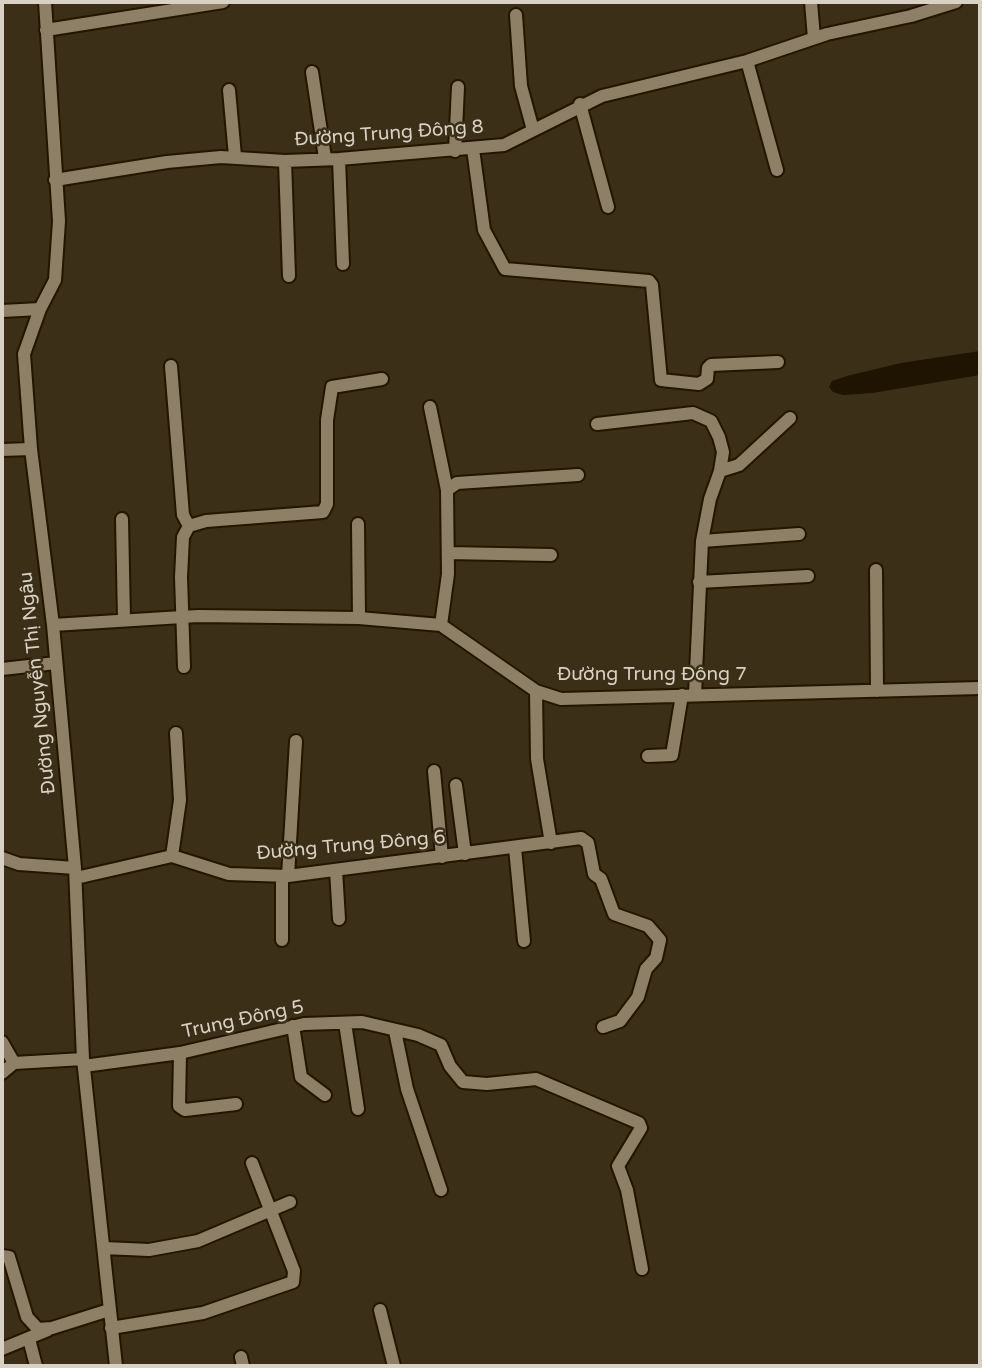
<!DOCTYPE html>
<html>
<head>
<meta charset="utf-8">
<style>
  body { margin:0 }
  #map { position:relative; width:982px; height:1368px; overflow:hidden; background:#3b2f17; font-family:"Varela Round",sans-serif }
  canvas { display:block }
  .frame { position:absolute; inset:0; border:4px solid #d9d1c3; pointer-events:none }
</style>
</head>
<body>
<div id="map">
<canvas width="982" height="1368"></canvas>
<div class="frame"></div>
</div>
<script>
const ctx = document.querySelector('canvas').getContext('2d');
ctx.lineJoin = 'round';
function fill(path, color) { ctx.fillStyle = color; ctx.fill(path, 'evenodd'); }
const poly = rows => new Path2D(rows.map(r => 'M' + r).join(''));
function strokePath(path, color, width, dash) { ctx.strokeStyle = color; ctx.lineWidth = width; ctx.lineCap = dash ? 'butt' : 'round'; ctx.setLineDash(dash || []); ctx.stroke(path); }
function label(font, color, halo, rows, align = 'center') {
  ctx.font = font + ' "Varela Round",sans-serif'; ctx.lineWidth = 5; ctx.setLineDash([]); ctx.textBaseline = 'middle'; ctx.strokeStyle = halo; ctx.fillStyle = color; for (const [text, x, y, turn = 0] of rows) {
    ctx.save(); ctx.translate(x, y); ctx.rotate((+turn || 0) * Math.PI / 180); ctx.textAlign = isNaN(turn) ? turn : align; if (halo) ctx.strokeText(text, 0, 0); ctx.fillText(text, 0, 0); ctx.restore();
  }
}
fill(poly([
  [980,351,980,375,872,393,843,395,833,392,829,387,832,381,847,376,901,363]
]), '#1e1401');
const minor = poly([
  [45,2,59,221,55,280,40,309,24,354,31,449,53,625,75,868,83,1059,116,1366],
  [811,2,814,38],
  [516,15,521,86,533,130],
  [46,30,223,2],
  [747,61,777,170],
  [312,72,325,158],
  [229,90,235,156],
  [580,104,608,207],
  [473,149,484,230,505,269,649,281,652,285,661,380,699,384,707,379,708,368,711,365,778,362],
  [455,151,458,87],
  [339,159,343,264],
  [285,161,289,276],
  [55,180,167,162,221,157,285,161,339,159,504,145,602,96,747,61,827,34,911,16,956,2],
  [2,311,40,309],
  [171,366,183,515,189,526],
  [430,407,447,490,448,574,441,625],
  [597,424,693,413,711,421,719,437,723,452,720,471,710,499,702,541,695,694],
  [2,450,31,449],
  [720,471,739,465,790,418],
  [447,490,457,483,578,475],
  [122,519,124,619],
  [358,524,359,618],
  [702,541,799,534],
  [448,553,551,555],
  [876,570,877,691],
  [699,582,808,576],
  [53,625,198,616,359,618,441,625,536,691,561,699,980,688],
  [184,667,181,577,183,537,189,526,206,521,323,512,327,504,327,420,332,387,382,379],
  [2,669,56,663],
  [536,691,537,759,551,843],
  [648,756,672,755,682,695],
  [434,771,442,857],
  [456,785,465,854],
  [515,848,524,941],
  [172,856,180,800,176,733],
  [2,858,19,864,75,868],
  [336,870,339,919],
  [282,876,282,940],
  [288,876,296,741],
  [76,878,172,856,229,874,288,876,581,838,588,843,594,874,601,879,614,914,648,926,660,940,656,958,646,969,638,997,620,1021,603,1027],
  [345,1023,358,1109],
  [293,1026,301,1077,325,1095],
  [395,1031,407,1089,441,1190],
  [2,1042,14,1063,83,1059],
  [180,1053,179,1106,185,1110,236,1104],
  [84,1066,180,1053,304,1024,362,1022,418,1035,441,1045,450,1066,463,1082,487,1084,536,1079,639,1123,641,1128,618,1166,627,1190,642,1269],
  [2,1073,14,1063],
  [104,1248,149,1250,198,1241,290,1202],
  [2,1256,9,1257,27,1317,38,1329,52,1328,109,1310],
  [380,1310,394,1366],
  [111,1328,203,1313,293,1282,294,1271,252,1163],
  [29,1339,36,1366],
  [2,1349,48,1330],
  [241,1357,243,1366]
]);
strokePath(minor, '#221601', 16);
strokePath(minor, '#8e8066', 12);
label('19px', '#d9d1c3', '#3b2f17', [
  ["Đường Trung Đông 8",389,134,-4],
  ["Đường Trung Đông 7",652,675],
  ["Đường Nguyễn Thị Ngâu",38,683,-96],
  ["Đường Trung Đông 6",351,846,-5],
  ["Trung Đông 5",243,1020,-12]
]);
</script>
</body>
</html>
